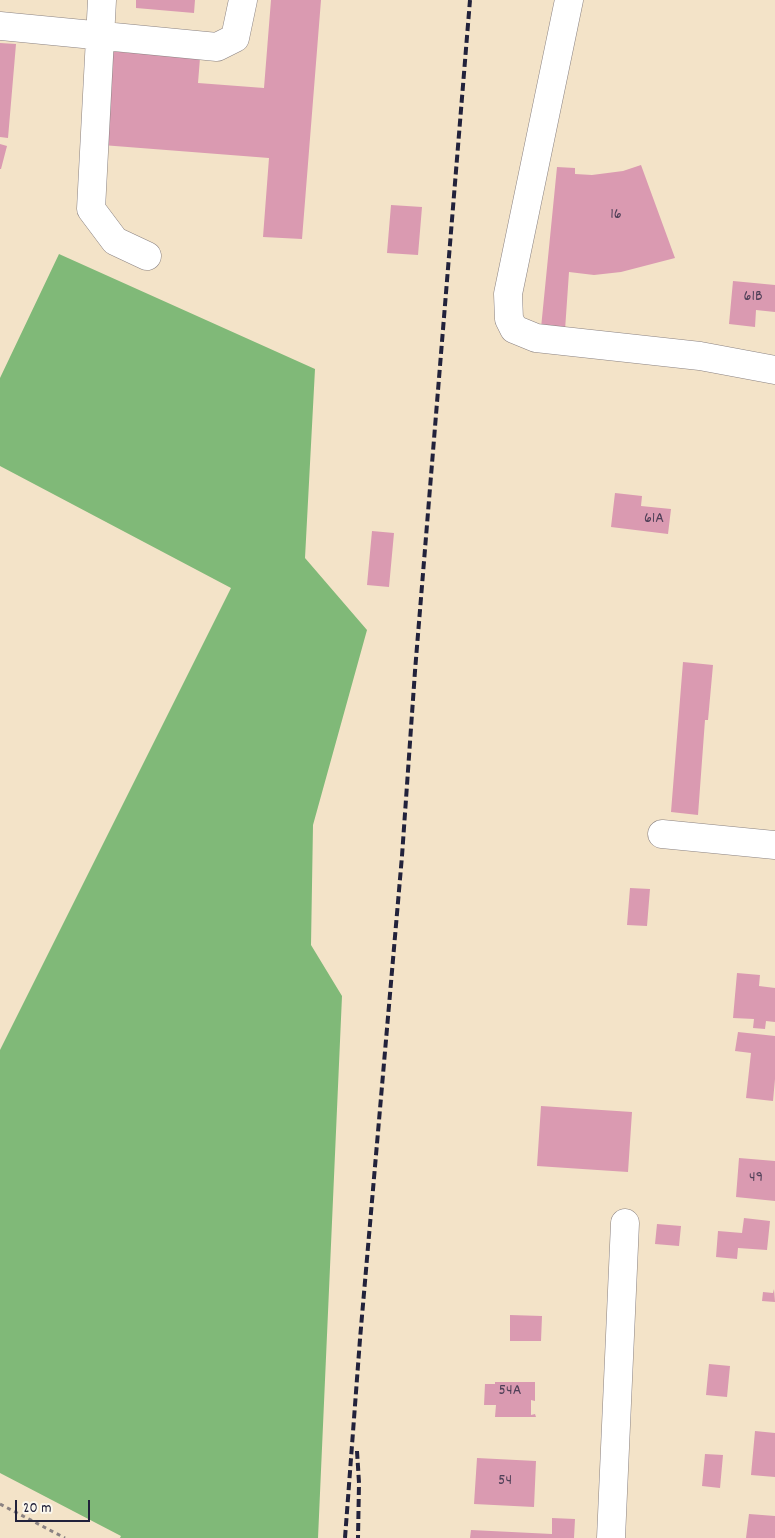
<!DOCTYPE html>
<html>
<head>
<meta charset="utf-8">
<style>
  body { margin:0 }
  #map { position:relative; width:775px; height:1538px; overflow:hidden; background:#f3e3c8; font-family:Dekko,sans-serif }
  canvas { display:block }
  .scale { position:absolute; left:15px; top:1500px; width:75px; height:22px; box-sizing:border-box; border:2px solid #22223b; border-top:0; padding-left:6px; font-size:15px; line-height:18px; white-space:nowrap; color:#22223b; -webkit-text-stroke:4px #fbf7ec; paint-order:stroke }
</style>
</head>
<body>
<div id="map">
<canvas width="775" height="1538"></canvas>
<div class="scale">20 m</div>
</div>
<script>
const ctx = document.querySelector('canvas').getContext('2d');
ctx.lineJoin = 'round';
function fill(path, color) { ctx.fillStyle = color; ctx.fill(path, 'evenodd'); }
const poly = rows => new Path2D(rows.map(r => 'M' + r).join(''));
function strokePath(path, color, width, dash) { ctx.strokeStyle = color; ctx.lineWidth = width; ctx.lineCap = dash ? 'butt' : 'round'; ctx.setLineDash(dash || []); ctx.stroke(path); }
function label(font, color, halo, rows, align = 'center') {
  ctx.font = font + ' Dekko,sans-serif'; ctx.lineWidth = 5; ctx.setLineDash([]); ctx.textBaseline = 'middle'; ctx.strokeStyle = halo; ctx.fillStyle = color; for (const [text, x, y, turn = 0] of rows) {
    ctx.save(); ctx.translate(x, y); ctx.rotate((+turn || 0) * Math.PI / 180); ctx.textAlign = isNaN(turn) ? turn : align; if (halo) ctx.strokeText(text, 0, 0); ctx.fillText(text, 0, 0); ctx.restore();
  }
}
fill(poly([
  [59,254,315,369,305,558,367,630,313,825,311,945,342,996,318,1538,120,1538,121,1536,0,1473,0,1050,231,588,0,466,0,378]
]), '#80b978');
fill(poly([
  [136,0,195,0,194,13,136,8],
  [271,0,321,0,302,239,263,237,269,158,102,145,109,51,200,58,198,83,264,88],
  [0,43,16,44,8,138,0,137],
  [0,144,7,146,1,169,0,169],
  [641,165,675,258,621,272,594,275,569,272,565,330,541,328,557,167,575,168,575,174,592,175,623,171],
  [391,205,422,207,418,255,387,253],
  [733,281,775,285,775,312,756,310,755,327,729,324],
  [615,493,642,496,641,506,671,509,668,534,611,527],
  [372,531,394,533,389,587,367,585],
  [683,662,713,665,708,720,705,720,698,815,671,812],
  [630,888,650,889,647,926,627,925],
  [737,973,760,975,759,986,775,988,775,1022,766,1021,765,1029,753,1028,754,1019,733,1018],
  [738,1032,775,1036,775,1079,773,1101,746,1098,751,1053,735,1051],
  [541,1106,632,1112,628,1172,537,1166],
  [739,1158,775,1161,775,1201,736,1197],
  [744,1218,770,1221,767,1250,738,1248,737,1259,716,1257,718,1231,742,1233],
  [657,1224,681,1226,679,1246,655,1244],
  [774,1289,775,1302,762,1301,763,1292,773,1293],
  [510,1315,542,1316,541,1341,510,1341],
  [709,1364,730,1366,727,1397,706,1395],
  [495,1382,535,1382,535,1401,531,1400,531,1415,535,1414,536,1417,495,1417,496,1405,484,1405,485,1384,495,1384],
  [755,1431,775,1433,775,1477,751,1475],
  [705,1454,723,1455,720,1488,702,1486],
  [477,1458,536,1461,534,1507,474,1504],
  [749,1514,775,1516,775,1538,746,1538],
  [552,1518,575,1519,574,1538,470,1538,471,1530,552,1534]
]), '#da9ab1');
const minor = poly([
  [102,0,91,209,115,241,147,256],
  [569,0,508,294,509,319,514,329,536,338,700,356,775,370],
  [0,26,217,47,235,38,243,0],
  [662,834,775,845],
  [611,1538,625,1223]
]);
strokePath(minor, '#8a8282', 29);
strokePath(poly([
  [0,1504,65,1538]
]), '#8a8282', 3, [4, 4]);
strokePath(minor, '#fff', 28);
strokePath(poly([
  [357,1451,359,1483,358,1538],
  [345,1538,360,1339,402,856,415,671,470,0]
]), '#22223b', 4, [8, 4]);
label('16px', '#504058', null, [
  ["16",616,216],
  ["61B",753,298],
  ["61A",654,520],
  ["49",756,1179],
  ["54A",510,1392],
  ["54",505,1482]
]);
</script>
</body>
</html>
